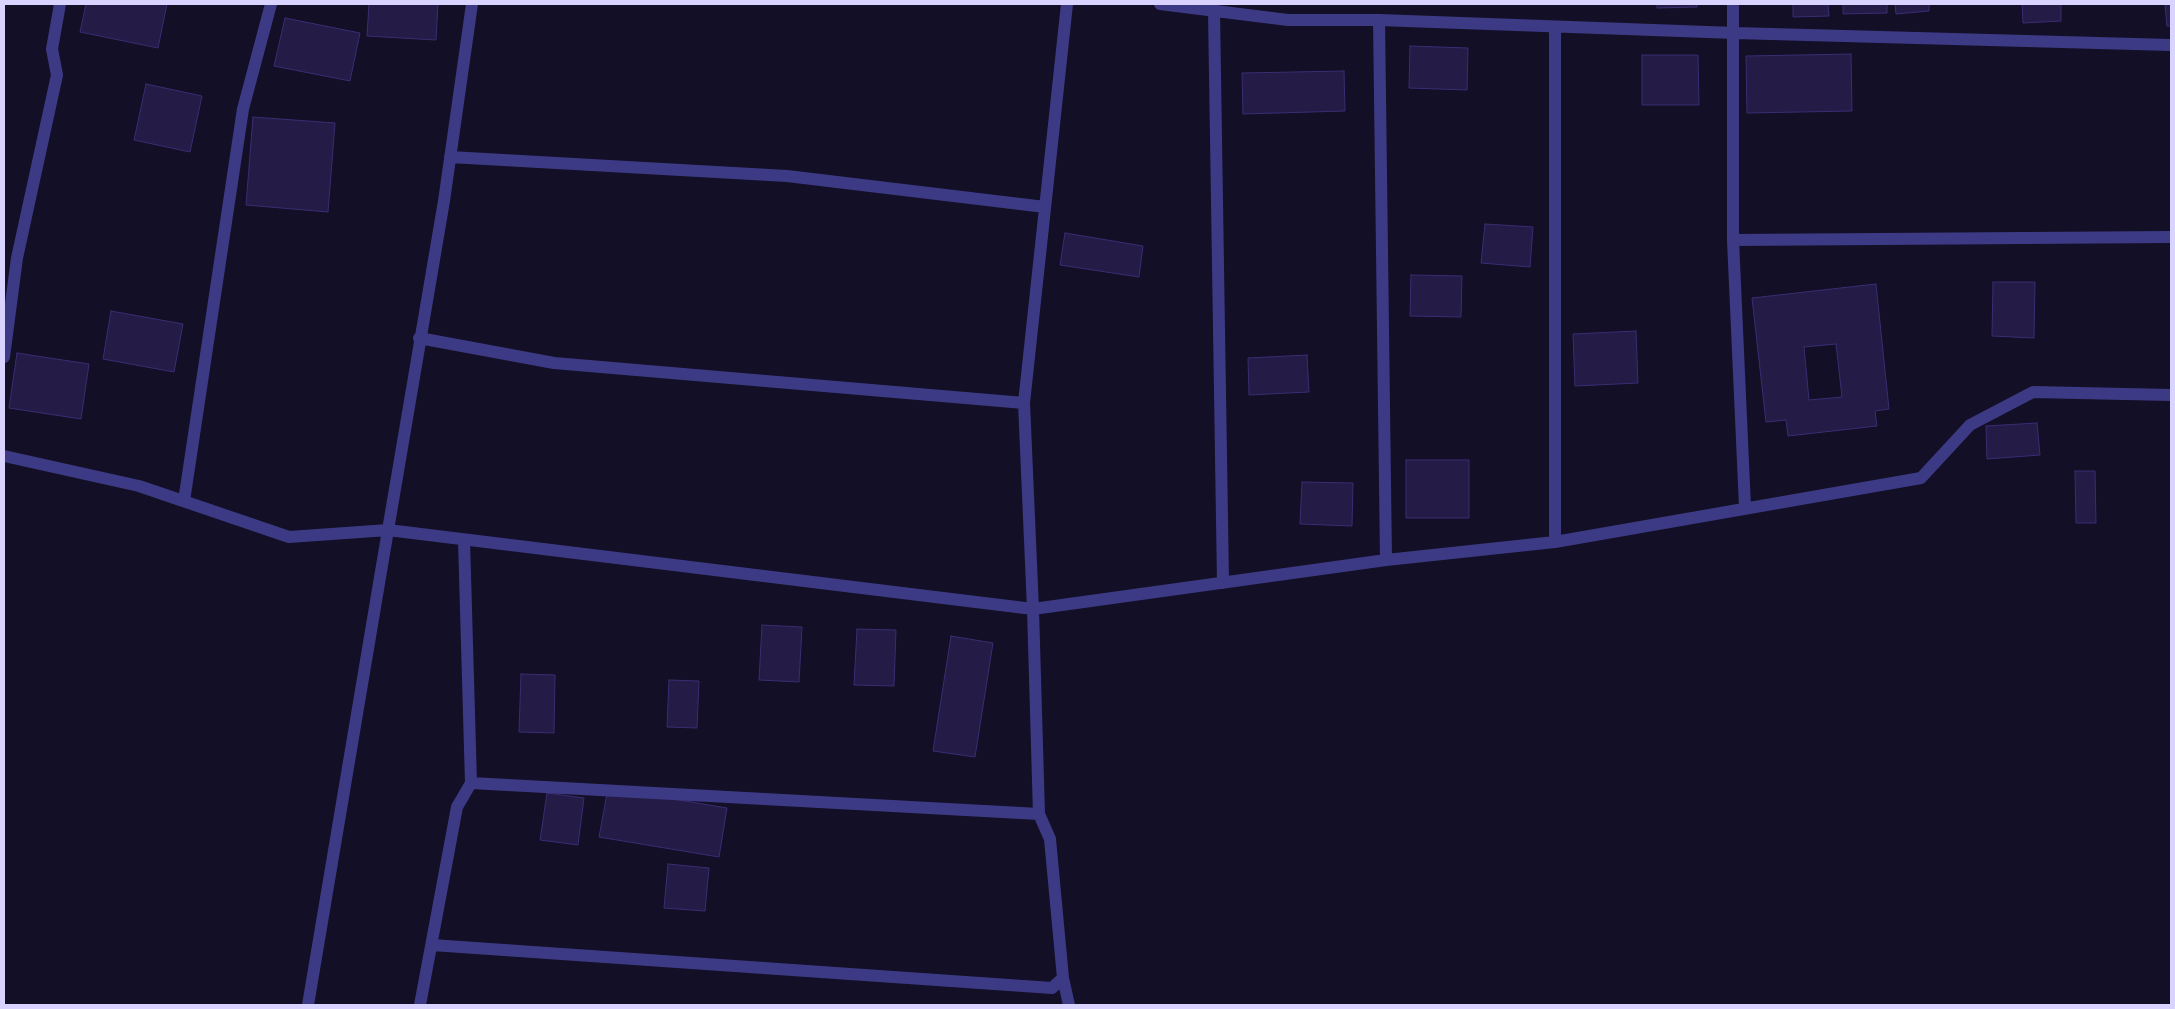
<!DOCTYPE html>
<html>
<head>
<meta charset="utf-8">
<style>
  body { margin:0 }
  #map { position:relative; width:2175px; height:1009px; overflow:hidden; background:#130f26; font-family:"Noto Sans",sans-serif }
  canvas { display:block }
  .frame { position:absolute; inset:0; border:5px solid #d9d4ff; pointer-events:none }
</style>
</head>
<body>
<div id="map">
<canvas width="2175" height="1009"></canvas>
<div class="frame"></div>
</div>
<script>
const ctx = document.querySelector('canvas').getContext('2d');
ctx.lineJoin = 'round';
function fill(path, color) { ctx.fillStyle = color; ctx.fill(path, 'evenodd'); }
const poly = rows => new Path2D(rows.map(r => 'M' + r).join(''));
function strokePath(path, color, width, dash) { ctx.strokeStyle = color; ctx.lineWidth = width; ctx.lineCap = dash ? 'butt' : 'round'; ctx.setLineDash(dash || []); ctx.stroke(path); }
const building = poly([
  [86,4,167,4,158,48,80,32,86,4],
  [369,4,438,4,436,40,367,36,369,4],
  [1657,4,1697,4,1697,7,1657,8,1657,4],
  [1793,4,1828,4,1829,16,1793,17,1793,4],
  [1843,4,1887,4,1887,13,1843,14,1843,4],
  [1895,4,1929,4,1929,11,1896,14,1895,4],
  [2022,4,2061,4,2061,21,2023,23,2022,4],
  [2165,4,2171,4,2171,26,2167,26,2165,4],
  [285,18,360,33,350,81,274,66,285,18],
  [1410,46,1468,48,1467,90,1409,88,1410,46],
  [1851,54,1852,111,1747,113,1746,56,1851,54],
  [1642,55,1698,55,1699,105,1642,105,1642,55],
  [1344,71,1345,111,1243,114,1242,73,1344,71],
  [146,84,202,96,190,152,134,140,146,84],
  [253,117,335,123,328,212,246,205,253,117],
  [1485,224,1533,227,1530,267,1481,263,1485,224],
  [1065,233,1143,246,1139,277,1060,265,1065,233],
  [1411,275,1462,276,1461,317,1410,316,1411,275],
  [1993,282,2035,282,2034,338,1992,336,1993,282],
  [1876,284,1889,409,1875,411,1877,426,1788,436,1786,420,1766,422,1752,298,1876,284],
  [1836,344,1842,397,1809,400,1804,347,1836,344],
  [111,311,183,324,174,372,103,359,111,311],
  [1636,331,1638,383,1575,386,1573,334,1636,331],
  [17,353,89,364,81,419,9,408,17,353],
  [1307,355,1309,392,1249,395,1248,358,1307,355],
  [2037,423,2040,455,1987,459,1986,426,2037,423],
  [1406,460,1469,460,1469,518,1406,518,1406,460],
  [2075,471,2095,471,2096,523,2076,523,2075,471],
  [1302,482,1353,483,1352,526,1300,524,1302,482],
  [762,625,802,627,799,682,759,680,762,625],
  [857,629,896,630,894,686,854,685,857,629],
  [951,636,993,643,975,757,933,751,951,636],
  [521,674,555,675,554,733,519,732,521,674],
  [669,680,699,681,697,728,667,727,669,680],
  [608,788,727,808,719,857,599,837,608,788],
  [547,793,584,798,578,845,540,840,547,793],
  [668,864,709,868,705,911,664,908,668,864]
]);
fill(building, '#241b47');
strokePath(building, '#3b2d73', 1);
strokePath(poly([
  [1067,4,1024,403,1033,609,1039,814,1050,839,1063,978,1069,1005],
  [1160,4,1288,20,1379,20,1735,33,2171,45],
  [1733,4,1733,240,1745,507],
  [1214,11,1223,583],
  [1379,20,1386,560],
  [1555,28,1555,542],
  [450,157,787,176,1045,207],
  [1733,240,2171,237],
  [419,338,554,363,1024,403],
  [4,357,17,258,57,75,52,49,60,4],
  [4,456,139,486,289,537,388,530,444,201,472,4],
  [184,501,243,109,271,4],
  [471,783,1039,814],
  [432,945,1052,988,1063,978],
  [308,1005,388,530,1033,609,1386,560,1555,542,1921,478,1970,425,2033,392,2171,395],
  [420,1005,457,807,471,783,464,540]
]), '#3d3a85', 12);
</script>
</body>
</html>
